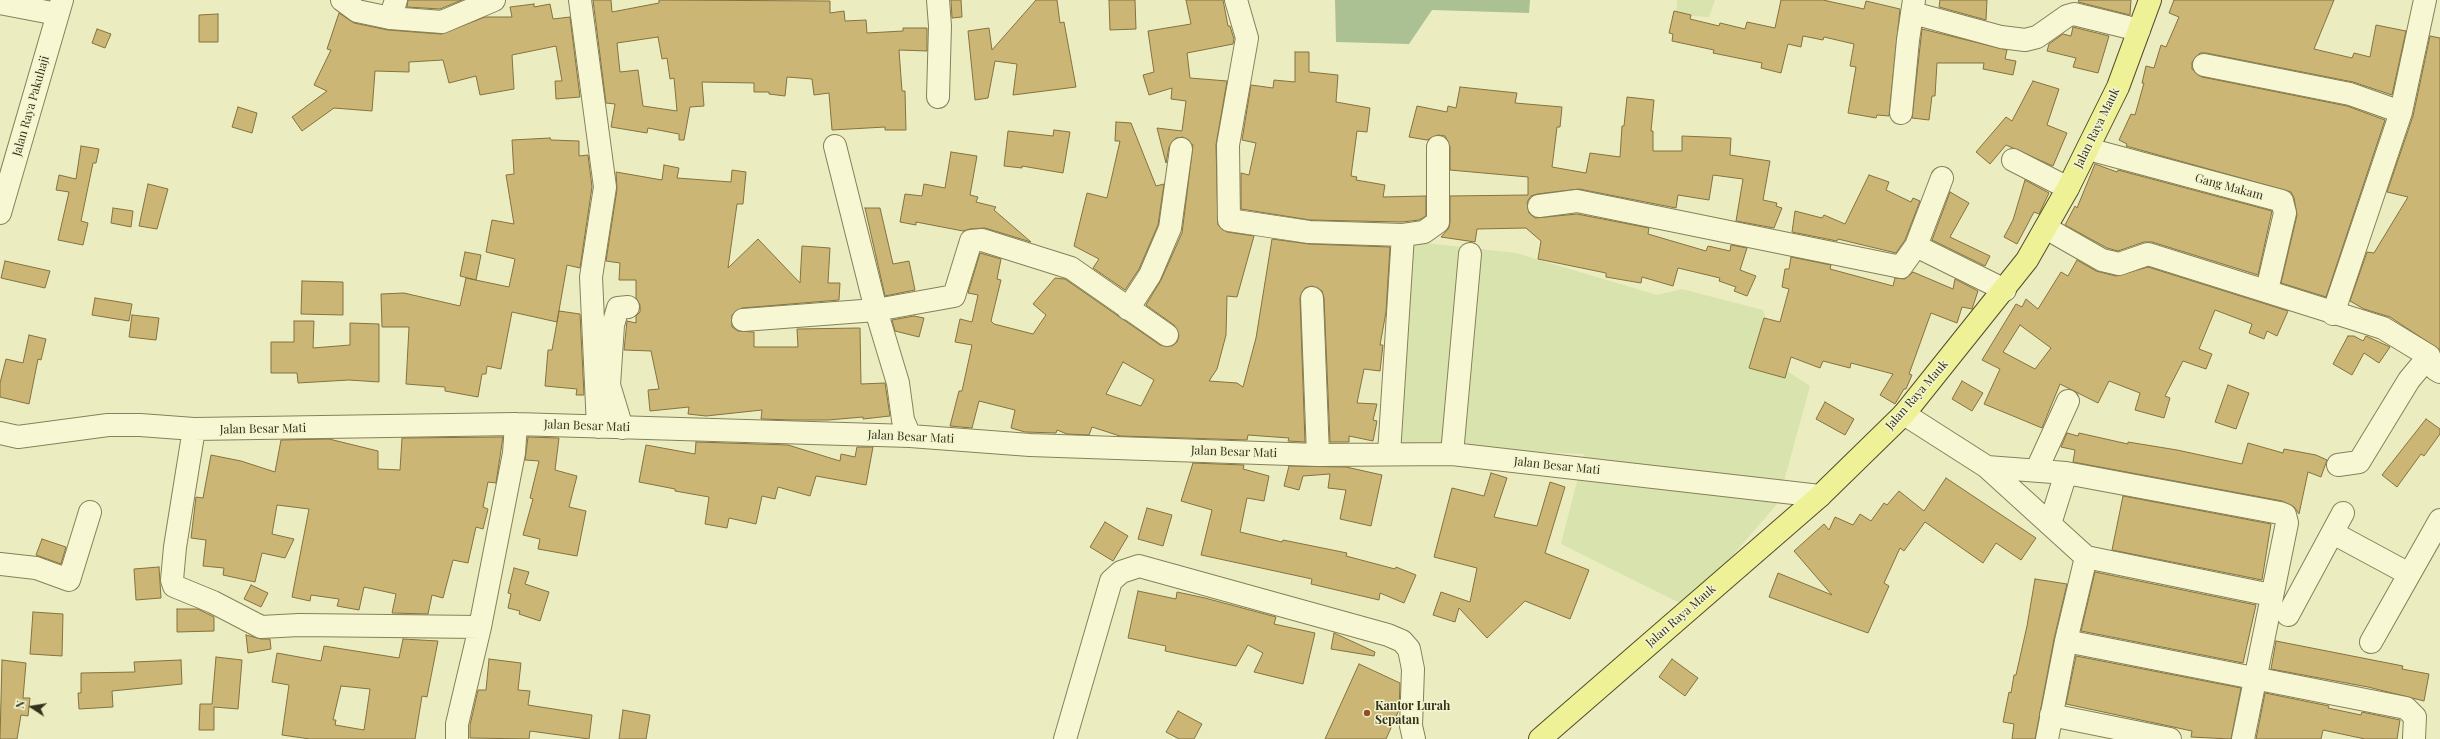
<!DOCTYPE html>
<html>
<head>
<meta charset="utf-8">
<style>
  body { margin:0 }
  #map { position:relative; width:2440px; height:739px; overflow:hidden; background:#ebedc0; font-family:"Playfair Display",serif }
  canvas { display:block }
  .north { position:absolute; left:12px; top:687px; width:40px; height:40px; -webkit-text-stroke:3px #f3f5cf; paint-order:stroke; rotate:282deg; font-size:11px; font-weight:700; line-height:16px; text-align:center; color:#36311c }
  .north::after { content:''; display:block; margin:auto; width:14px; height:18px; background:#36311c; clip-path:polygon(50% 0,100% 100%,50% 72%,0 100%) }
</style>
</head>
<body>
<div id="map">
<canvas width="2440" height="739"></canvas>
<div class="north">N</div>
</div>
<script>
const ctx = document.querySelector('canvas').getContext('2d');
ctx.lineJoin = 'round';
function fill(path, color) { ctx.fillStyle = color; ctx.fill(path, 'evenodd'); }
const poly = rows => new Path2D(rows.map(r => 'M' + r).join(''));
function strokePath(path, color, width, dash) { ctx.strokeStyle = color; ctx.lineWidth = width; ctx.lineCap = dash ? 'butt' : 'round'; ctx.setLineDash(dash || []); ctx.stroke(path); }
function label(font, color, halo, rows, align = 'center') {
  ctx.font = font + ' "Playfair Display",serif'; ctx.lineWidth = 3; ctx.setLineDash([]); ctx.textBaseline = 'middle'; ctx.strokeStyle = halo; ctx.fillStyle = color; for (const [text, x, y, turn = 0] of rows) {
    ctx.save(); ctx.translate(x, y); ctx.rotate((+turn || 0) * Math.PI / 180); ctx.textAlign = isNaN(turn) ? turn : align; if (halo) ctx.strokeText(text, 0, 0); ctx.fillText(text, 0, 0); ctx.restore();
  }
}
fill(poly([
  [1677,0,1715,0,1709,17,1676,15],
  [1407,241,1516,253,1657,295,1682,289,1763,310,1781,367,1810,386,1778,503,1688,607,1561,544,1584,454,1383,444]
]), '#d9e3ad');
fill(poly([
  [1335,0,1530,0,1529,13,1432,10,1409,44,1336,42]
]), '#abc093');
const building = poly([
  [408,0,462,0,440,9,407,7,408,0],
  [593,0,611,0,612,12,659,3,659,0,830,1,830,13,844,11,845,21,866,20,867,33,903,31,903,28,927,28,927,51,899,50,902,91,905,91,906,130,885,130,885,127,832,130,829,93,814,95,812,79,787,77,785,96,769,94,769,92,754,92,754,83,702,82,704,106,690,107,684,140,679,140,679,134,648,128,647,133,611,127,615,104,606,103,593,0],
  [658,37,662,59,667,58,670,79,674,78,677,111,643,106,638,70,620,72,617,43,658,37],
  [951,0,961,0,962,17,952,18,951,0],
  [1036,0,1057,0,1060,23,1064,22,1076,87,1013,95,1017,64,995,61,988,98,975,100,968,31,989,28,992,50,1036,0],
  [1109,0,1135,0,1136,29,1110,30,1109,0],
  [1186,0,1223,0,1228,26,1230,26,1234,39,1233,44,1187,53,1190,78,1227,81,1216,145,1218,225,1227,232,1254,236,1237,297,1227,296,1226,335,1217,369,1209,381,1237,383,1243,387,1256,338,1272,239,1309,244,1390,247,1386,312,1380,345,1383,345,1380,371,1364,369,1357,403,1377,404,1373,420,1377,421,1373,441,1349,436,1349,442,1330,442,1324,298,1322,291,1312,286,1305,288,1300,298,1305,442,1288,441,1289,438,1248,435,1247,440,1120,436,1092,427,1089,435,1067,434,1057,430,1056,433,1025,432,1011,428,1015,410,979,401,972,428,950,426,959,391,962,391,972,345,955,342,960,319,972,322,978,295,968,293,980,253,1001,259,997,279,1001,280,991,321,994,324,1033,334,1046,315,1033,304,1055,278,1065,279,1160,345,1172,346,1177,342,1179,336,1174,325,1146,305,1161,280,1182,233,1193,145,1183,137,1176,138,1169,147,1166,163,1157,128,1182,131,1186,101,1171,99,1172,88,1149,95,1143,75,1154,72,1148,31,1191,24,1186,0],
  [1123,362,1154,380,1141,406,1106,394,1123,362],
  [1781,0,1823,0,1864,9,1866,1,1900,9,1889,116,1877,115,1876,118,1848,113,1856,67,1850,66,1854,44,1824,37,1823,40,1803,36,1801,47,1788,44,1781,73,1761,68,1762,63,1713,53,1714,50,1672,41,1673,34,1669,33,1674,11,1691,15,1690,19,1719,26,1720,23,1745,29,1747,22,1775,28,1781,0],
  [1940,0,1987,0,1986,20,1939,7,1940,0],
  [2079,0,2131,0,2130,15,2078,2,2079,0],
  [2174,0,2334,0,2314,49,2352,58,2354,53,2370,57,2376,25,2406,31,2392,95,2353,82,2206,53,2200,53,2192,62,2192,69,2202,77,2347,106,2385,120,2326,297,2281,283,2297,215,2294,198,2291,192,2126,146,2127,144,2119,140,2131,114,2135,115,2144,83,2142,83,2146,66,2154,68,2161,45,2166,47,2179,17,2169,13,2174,0],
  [534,4,534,7,550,4,553,19,570,17,580,97,556,99,555,81,562,81,556,46,512,55,514,89,480,95,476,76,449,83,443,60,409,62,409,72,375,71,372,111,334,108,302,131,292,117,327,91,314,85,331,50,327,49,339,13,354,23,388,30,441,34,485,17,512,17,510,7,534,4],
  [218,14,218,42,199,42,199,15,218,14],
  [2073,27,2109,36,2098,73,2073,67,2076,58,2047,51,2049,44,2063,34,2071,36,2073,27],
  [97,29,111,34,105,48,92,43,97,29],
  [1922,29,2007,50,2005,59,2016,61,2013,75,1983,69,1984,63,1937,63,1935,96,1932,96,1929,120,1912,118,1922,29],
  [2430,36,2440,38,2440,350,2390,317,2364,309,2350,301,2367,252,2374,253,2408,197,2387,192,2413,116,2430,36],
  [1295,52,1309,52,1309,72,1338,75,1336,102,1370,108,1367,132,1357,131,1351,176,1357,177,1356,180,1385,185,1383,197,1426,196,1426,216,1419,220,1402,222,1310,220,1241,209,1241,173,1249,175,1256,143,1242,140,1251,85,1273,88,1274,80,1295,82,1295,52],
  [2033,81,2059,89,2047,125,2067,133,2053,166,2006,145,1990,164,1976,152,2006,117,2012,121,2033,81],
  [1460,87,1517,93,1515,103,1562,107,1560,127,1557,127,1552,167,1586,173,1590,153,1620,157,1622,126,1624,126,1627,97,1654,100,1651,131,1653,131,1653,151,1682,151,1682,136,1731,138,1730,155,1770,161,1763,200,1777,203,1776,206,1782,208,1774,228,1736,221,1743,179,1713,175,1709,200,1678,195,1676,208,1579,189,1537,194,1531,196,1527,202,1529,213,1535,218,1577,214,1649,228,1648,234,1706,251,1708,246,1730,251,1731,245,1747,248,1740,270,1756,276,1747,296,1734,291,1736,287,1719,281,1720,278,1678,268,1673,286,1642,277,1641,283,1606,277,1606,273,1538,259,1541,241,1526,228,1477,229,1475,242,1441,237,1449,228,1450,222,1450,196,1528,195,1528,177,1450,170,1450,147,1445,136,1438,135,1427,140,1409,137,1417,106,1447,112,1448,106,1456,108,1460,87],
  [238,107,257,113,252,133,232,127,238,107],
  [1116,122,1131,123,1156,186,1164,184,1158,225,1139,269,1125,290,1093,268,1099,259,1074,246,1087,193,1107,198,1120,141,1115,141,1116,122],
  [1054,130,1070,132,1063,173,1022,166,1022,168,1004,166,1008,131,1053,136,1054,130],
  [550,138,551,140,579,141,579,156,588,155,592,187,580,268,567,265,557,322,512,312,501,369,487,366,486,374,482,374,478,397,445,391,445,387,406,384,409,327,382,327,381,294,404,293,460,306,466,278,509,287,515,259,486,252,492,220,514,224,506,175,514,174,512,140,550,138],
  [81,146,99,149,96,163,93,163,81,221,88,223,83,245,58,240,69,192,56,190,59,175,76,179,81,146],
  [951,152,977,156,970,195,978,197,976,202,996,207,994,210,1031,242,985,228,970,229,963,231,916,222,916,225,900,222,905,194,922,196,924,184,945,188,951,152],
  [2095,164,2117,172,2118,170,2272,211,2258,275,2152,242,2144,242,2118,251,2107,248,2065,225,2075,206,2077,208,2095,164],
  [664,165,679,168,677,178,731,182,732,170,746,172,743,204,737,204,728,268,758,239,800,283,802,246,830,248,828,283,840,283,839,300,742,308,732,315,732,327,738,331,754,332,754,347,798,347,797,329,860,328,861,384,885,383,890,416,863,419,863,417,828,420,792,420,761,419,762,410,706,416,688,414,689,407,650,411,648,390,659,389,651,351,624,350,627,321,636,323,636,316,640,312,640,305,636,298,636,280,619,280,620,263,606,261,617,189,616,172,662,180,664,165],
  [1869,175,1889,182,1886,190,1911,202,1913,198,1920,201,1905,240,1896,253,1838,239,1837,241,1792,232,1795,211,1822,218,1824,215,1845,224,1869,175],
  [2025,180,2049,193,2039,214,2034,212,2017,244,2004,237,2013,220,2025,180],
  [148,184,168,189,157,229,139,226,148,184],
  [1950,192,1969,203,1950,237,1990,256,1985,266,1932,240,1950,192],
  [113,208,133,211,131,227,111,223,113,208],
  [865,208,880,208,893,264,909,261,915,290,885,296,865,208],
  [465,252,481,255,476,280,460,276,465,252],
  [1791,257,1831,265,1830,269,1893,286,1895,278,1905,279,1913,272,1953,289,1955,279,1978,291,1972,309,1962,307,1957,323,1931,313,1909,374,1912,375,1906,389,1904,389,1895,404,1880,395,1893,374,1851,363,1850,368,1823,361,1820,368,1791,357,1785,378,1749,368,1764,318,1780,322,1789,289,1782,287,1785,269,1789,269,1791,257],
  [2077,260,2096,271,2116,276,2148,267,2288,311,2277,336,2267,331,2264,339,2249,333,2252,324,2215,310,2199,349,2212,354,2206,369,2183,361,2165,396,2170,398,2164,418,2135,410,2140,393,2109,381,2098,403,2060,384,2042,428,1984,404,2000,369,1982,360,2016,304,2022,307,2026,299,2038,309,2061,272,2068,276,2077,260],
  [2020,325,2051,348,2035,369,2003,352,2020,325],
  [5,261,50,271,45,288,1,278,5,261],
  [302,281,343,282,343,315,301,314,302,281],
  [95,298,132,304,129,321,92,315,95,298],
  [559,311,580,314,584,395,576,395,577,389,545,386,548,350,552,350,559,311],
  [132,315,159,318,156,340,129,337,132,315],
  [914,316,924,318,919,337,895,331,892,320,914,316],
  [294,321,314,321,313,348,350,345,350,323,379,324,379,382,349,380,298,383,297,373,271,373,271,342,294,342,294,321],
  [29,335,46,339,41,360,38,359,29,404,0,397,0,383,6,359,23,363,29,335],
  [2348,336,2354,336,2363,341,2366,336,2390,347,2379,363,2364,353,2352,375,2333,364,2348,336],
  [1962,381,1983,393,1972,411,1952,399,1962,381],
  [2228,385,2249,393,2236,429,2215,422,2228,385],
  [1825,402,1854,419,1845,435,1816,419,1825,402],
  [2426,419,2440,429,2440,434,2424,456,2421,454,2397,487,2382,475,2426,419],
  [2067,433,2078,436,2079,433,2128,444,2128,442,2177,450,2242,464,2248,443,2283,453,2284,449,2316,455,2327,460,2321,477,2308,472,2299,514,2294,507,2282,501,2073,462,2075,450,2061,447,2067,433],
  [503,437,496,483,488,482,483,507,488,509,483,529,476,527,468,563,453,560,443,598,432,595,428,614,392,613,396,594,364,587,359,610,337,606,339,599,311,595,310,601,292,597,309,509,277,505,272,534,294,539,285,558,262,553,255,582,223,575,224,568,203,566,206,540,191,538,196,497,203,498,211,455,241,461,275,472,281,440,329,439,378,451,378,469,400,470,402,438,503,437],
  [528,437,559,438,555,470,577,476,569,507,586,511,577,556,538,549,540,539,523,535,533,499,530,498,539,461,525,460,528,437],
  [696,442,788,445,840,461,841,454,855,457,857,447,873,447,866,485,816,476,810,496,778,487,775,499,762,496,756,524,729,518,727,528,705,524,709,497,675,491,675,489,639,482,646,445,695,454,696,442],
  [1193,463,1244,465,1243,469,1269,476,1264,501,1247,498,1240,532,1282,542,1283,540,1347,553,1346,556,1395,569,1396,567,1416,575,1404,603,1380,593,1379,600,1311,584,1312,579,1201,555,1212,510,1181,501,1193,463],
  [1289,466,1346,467,1382,475,1371,526,1340,519,1346,490,1328,488,1330,474,1303,476,1299,490,1284,486,1289,466],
  [1491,473,1507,478,1494,517,1537,526,1550,482,1565,487,1545,553,1589,570,1570,619,1525,601,1487,638,1459,608,1455,622,1433,615,1441,592,1470,602,1477,568,1434,557,1452,488,1484,496,1491,473],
  [1946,478,2036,538,2021,560,1996,543,1983,563,1925,522,1904,551,1900,548,1884,583,1889,586,1868,633,1769,597,1778,573,1832,595,1794,551,1824,524,1829,530,1835,517,1853,525,1860,514,1871,521,1884,503,1887,505,1899,491,1924,511,1946,478],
  [2123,496,2271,524,2262,580,2112,550,2123,496],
  [1147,508,1172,515,1163,546,1138,539,1147,508],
  [1105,522,1128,536,1113,561,1090,547,1105,522],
  [42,539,66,547,61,564,36,555,42,539],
  [159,567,161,598,136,600,134,569,159,567],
  [514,568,529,572,525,584,549,592,540,621,519,614,520,611,508,608,511,594,508,593,514,568],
  [2095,572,2256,605,2243,663,2081,631,2095,572],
  [2035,579,2067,584,2054,639,2035,739,2012,739,2014,724,2003,722,2009,692,2011,693,2014,675,2016,675,2027,626,2035,579],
  [251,585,268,593,261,607,244,599,251,585],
  [1138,591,1176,599,1177,592,1205,598,1276,617,1274,624,1315,633,1303,684,1254,672,1263,653,1248,645,1236,666,1165,651,1166,646,1128,638,1138,591],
  [177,609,198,609,214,617,214,631,177,632,177,609],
  [33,612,63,614,62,656,30,654,33,612],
  [1334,633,1375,652,1374,656,1331,649,1334,633],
  [246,635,261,639,270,639,271,649,248,653,246,635],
  [403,639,438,641,427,697,422,696,415,739,310,739,282,735,289,685,272,682,277,653,321,661,324,646,399,658,403,639],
  [341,686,370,689,364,730,335,725,336,720,333,720,341,686],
  [2276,641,2403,666,2402,669,2429,674,2424,701,2368,687,2271,669,2276,641],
  [2076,656,2241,688,2231,739,2191,737,2192,731,2066,704,2076,656],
  [216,657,242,660,238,709,214,707,214,730,199,730,200,704,212,704,216,657],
  [489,659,521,663,518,690,530,691,528,705,592,715,589,739,530,731,529,739,470,738,470,725,478,690,486,690,489,659],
  [1672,659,1698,678,1685,696,1659,677,1672,659],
  [2,660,26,663,23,698,30,698,28,716,21,715,17,739,0,739,2,660],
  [181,660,182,684,112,691,113,707,79,709,78,693,81,693,81,673,135,672,134,662,181,660],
  [1359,664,1400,683,1399,710,1386,739,1325,739,1359,664],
  [2265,693,2329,706,2328,708,2361,715,2362,712,2400,720,2397,739,2365,739,2323,730,2321,739,2256,739,2265,693],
  [623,710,650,715,646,739,619,739,623,710],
  [1178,711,1202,724,1194,739,1179,739,1166,732,1178,711]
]);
fill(building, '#cbb676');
strokePath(building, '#85723e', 1);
const minor = poly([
  [342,0,357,11,390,18,442,22,494,0],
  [580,0,605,187,591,277,598,427],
  [1236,0,1247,38,1228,145,1229,220,1309,232,1403,235,1424,232,1438,222,1438,147],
  [0,3,57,14],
  [1913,13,2001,37,2025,40,2037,37,2067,16,2074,14,2139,30],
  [390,18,396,0],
  [2204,65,2350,94,2401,112],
  [938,97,940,26,938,0],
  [1901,113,1908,40,1914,0],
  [835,146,876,310,898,383,903,420,910,436],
  [2088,149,2282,201,2285,213,2267,290],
  [2013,160,2068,188],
  [1539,206,1577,201,1901,267,1916,246,1942,178],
  [0,213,62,0],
  [2046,228,2102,260,2119,264,2148,254,2383,328,2429,356,2435,369,2440,372],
  [1916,246,2005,290],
  [1312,298,1318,455],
  [1128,309,1150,275,1170,228,1181,149],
  [2333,314,2401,112,2425,0],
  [743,320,876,310,954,296,971,241,982,240,1071,268,1167,335],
  [1904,414,1987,467,2086,557,2271,595],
  [622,428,609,385,613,325,618,308,628,307],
  [194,429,175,547,172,580,174,586,213,602,261,627,299,625,480,627],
  [0,433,18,437,108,425,140,425,194,429,516,424,910,436,1030,445,1318,455,1452,454,1820,496],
  [1389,454,1403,235],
  [1452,454,1470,254],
  [2338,465,2359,462,2409,380,2429,356],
  [1987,467,2066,473,2280,513,2285,515,2287,523,2243,739],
  [2037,469,2068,401],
  [2050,524,2066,473],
  [2333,533,2409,574],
  [0,564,36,568,69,580,90,512],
  [2288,615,2343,513],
  [2066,641,2406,708,2415,717,2414,739],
  [2371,642,2440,520],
  [2051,715,2170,739],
  [457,739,457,724,480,627,514,453,516,424],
  [1065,739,1111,581,1121,572,1139,566,1388,635,1402,641,1409,649,1413,669,1411,726,1414,739],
  [2047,739,2066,641,2086,557]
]);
const major = poly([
  [1540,739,1820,496,1904,414,2027,260,2068,188,2118,87,2150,0]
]);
strokePath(minor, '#868058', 24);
strokePath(major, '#534c2c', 24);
strokePath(minor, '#f7f8d3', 22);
strokePath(major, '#eff197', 22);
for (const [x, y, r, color] of [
  [1367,713,4,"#944c29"]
]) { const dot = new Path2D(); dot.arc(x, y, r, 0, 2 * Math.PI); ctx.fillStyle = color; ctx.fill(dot); strokePath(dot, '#f3f5cf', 1.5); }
label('12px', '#36311c', '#f3f5cf', [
  ["Jalan Raya Pakuhaji",31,106,-74],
  ["Jalan Raya Mauk",2097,128,-64],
  ["Gang Makam",2229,187,15],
  ["Jalan Raya Mauk",1917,395,-49],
  ["Jalan Besar Mati",587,426,2],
  ["Jalan Besar Mati",263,429,-1],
  ["Jalan Besar Mati",911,437,3],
  ["Jalan Besar Mati",1234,452,2],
  ["Jalan Besar Mati",1557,466,6],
  ["Jalan Raya Mauk",1681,616,-41]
]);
label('bold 12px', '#36311c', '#f3f5cf', [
  ["Kantor Lurah",1375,706],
  ["Sepatan",1375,720]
], 'left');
</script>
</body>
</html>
